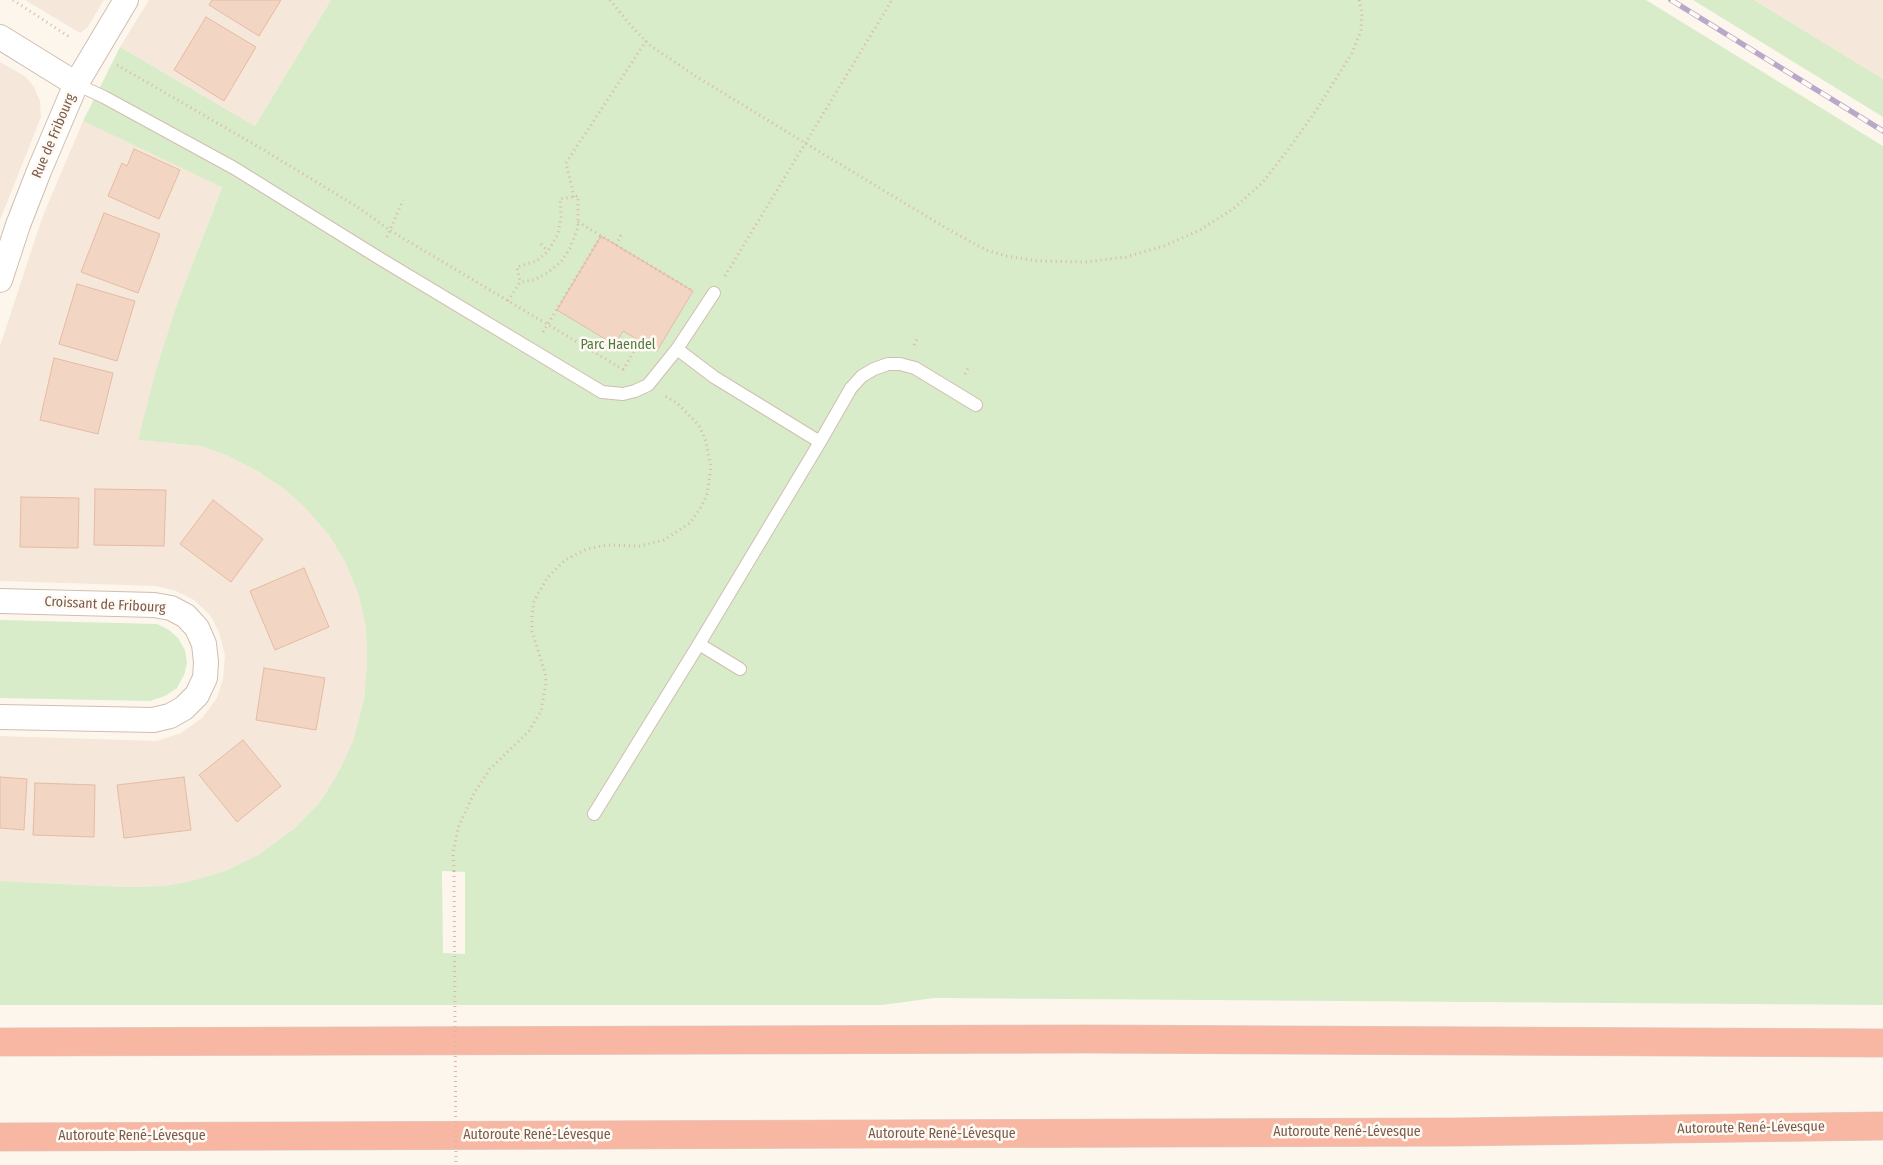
<!DOCTYPE html>
<html>
<head>
<meta charset="utf-8">
<style>
  body { margin:0 }
  canvas { display:block; background:#fdf6ec }
</style>
</head>
<body>
<canvas width="1883" height="1165"></canvas>
<script>
const ctx = document.querySelector('canvas').getContext('2d');
ctx.lineJoin = 'round';
function fill(path, color) { ctx.fillStyle = color; ctx.fill(path, 'evenodd'); }
const poly = rows => new Path2D(rows.map(r => 'M' + r).join(''));
function strokePath(path, color, width, dash) { ctx.strokeStyle = color; ctx.lineWidth = width; ctx.lineCap = dash ? 'butt' : 'round'; ctx.setLineDash(dash || []); ctx.stroke(path); }
function label(font, color, halo, rows, align = 'center') {
  ctx.font = font + ' "Fira Sans Condensed",sans-serif'; ctx.lineWidth = 5; ctx.setLineDash([]); ctx.textBaseline = 'middle'; ctx.strokeStyle = halo; ctx.fillStyle = color; for (const [text, x, y, turn = 0] of rows) {
    ctx.save(); ctx.translate(x, y); ctx.rotate((+turn || 0) * Math.PI / 180); ctx.textAlign = isNaN(turn) ? turn : align; if (halo) ctx.strokeText(text, 0, 0); ctx.fillText(text, 0, 0); ctx.restore();
  }
}
fill(poly([
  [25,0,104,0,87,28,80,33],
  [149,0,331,0,255,126,120,47],
  [1754,0,1883,0,1883,79],
  [0,62,26,77,34,87,40,101,41,117,0,220],
  [83,121,222,186,176,307,138,440,201,446,228,456,259,472,287,491,307,510,329,535,345,562,358,593,366,628,367,662,364,699,353,741,338,773,320,802,295,828,258,855,225,871,195,880,165,886,128,887,0,881,0,736,157,741,181,733,202,718,217,698,223,679,225,656,219,632,210,615,194,600,176,591,156,586,0,581,0,346,42,218]
]), '#f5e8da');
fill(poly([
  [331,0,1646,0,1883,146,1883,1005,934,998,882,1005,0,1005,0,881,128,887,165,886,195,880,225,871,258,855,295,828,320,802,338,773,353,741,364,699,367,662,366,628,358,593,345,562,329,535,307,510,287,491,259,472,228,456,201,446,138,440,155,374,176,307,222,187,83,121,120,47,255,126],
  [442,871,465,872,465,954,443,953],
  [1693,0,1754,0,1883,79,1883,117],
  [0,620,157,624,169,630,178,638,185,650,187,663,184,675,177,688,165,696,150,701,0,698]
]), '#d8ecc9');
const building = poly([
  [212,0,281,0,259,36,209,5,212,0],
  [206,17,256,47,224,101,174,70,206,17],
  [134,149,180,170,159,219,108,196,122,163,127,166,134,149],
  [104,213,160,234,138,293,81,272,104,213],
  [601,236,693,291,657,351,623,331,615,345,557,310,601,236],
  [77,284,135,301,117,361,59,344,77,284],
  [54,358,113,373,98,434,40,420,54,358],
  [95,489,166,490,164,546,94,545,95,489],
  [21,497,79,498,78,548,20,547,21,497],
  [213,500,263,539,231,582,180,544,213,500],
  [304,568,329,627,275,650,250,591,304,568],
  [264,668,325,678,316,730,256,720,264,668],
  [243,740,281,786,237,822,199,775,243,740],
  [0,777,27,779,24,830,0,828,0,777],
  [184,777,191,830,124,838,117,785,184,777],
  [35,783,95,785,94,837,33,835,35,783]
]);
fill(building, '#f3d5c3');
strokePath(building, '#e6bba3', 1);
const lane = poly([
  [76,84,104,97,234,168,379,258,602,392,623,394,635,391,648,385,677,349,714,293],
  [677,349,714,377,820,442,851,388,862,376,874,369,888,364,900,364,915,368,976,405],
  [699,644,740,669],
  [594,814,699,644,820,442]
]);
const street = poly([
  [0,37,76,84],
  [0,280,18,225,39,171,76,84,126,0],
  [0,601,154,605,171,608,186,616,197,628,204,644,206,662,205,678,197,695,184,708,170,716,153,720,0,717]
]);
const highway = poly([
  [0,1042,1085,1039,1883,1043],
  [0,1137,1457,1132,1883,1126]
]);
strokePath(lane, '#d1beb0', 14);
strokePath(street, '#d1beb0', 26);
strokePath(highway, '#dad1cd', 29);
strokePath(poly([
  [13,0,71,38],
  [610,0,631,26,651,46,694,75,805,143,946,228,986,250,1006,256,1037,261,1085,262,1126,257,1164,246,1200,230,1233,209,1262,183,1288,150,1317,109,1352,53,1361,31,1362,13,1359,0],
  [117,65,257,146,356,206,391,231,624,370],
  [574,197,566,163,646,41],
  [578,222,691,290],
  [387,237,403,200],
  [541,244,548,251],
  [616,245,621,235],
  [725,276,892,0],
  [508,301,520,282,517,267,537,261,548,251,558,234,561,217,560,199,578,196,578,227,570,248,561,262,547,273,534,280,520,282],
  [543,332,601,236],
  [914,345,918,337],
  [623,370,640,341],
  [965,374,969,366],
  [454,871,453,854,458,828,474,793,490,769,529,731,541,711,546,683,545,673,532,631,532,614,534,601,547,578,565,560,587,549,607,545,640,546,664,540,690,523,701,507,707,495,711,466,705,439,700,427,691,417,677,403,665,396]
]), '#d9b8a5', 3, [1, 4]);
strokePath(lane, '#fff', 12);
strokePath(street, '#fff', 24);
strokePath(highway, '#f7b7a3', 28);
const rail = poly([
  [1671,0,1883,131]
]);
strokePath(rail, '#b9a8c9', 5.5);
strokePath(rail, '#fffaf3', 4, [11]);
strokePath(poly([
  [454,871,456,1165]
]), '#d9b8a5', 3, [1, 4]);
label('14px', '#7a5c4d', '#fffaf3', [
  ["Rue de Fribourg",54,136,-67],
  ["Croissant de Fribourg",105,605,3],
  ["Autoroute René-Lévesque",1751,1128,-1],
  ["Autoroute René-Lévesque",1347,1132],
  ["Autoroute René-Lévesque",942,1134],
  ["Autoroute René-Lévesque",537,1135],
  ["Autoroute René-Lévesque",132,1136]
]);
label('14px', '#537a41', '#fffaf3', [
  ["Parc Haendel",618,345]
]);
</script>
</body>
</html>
